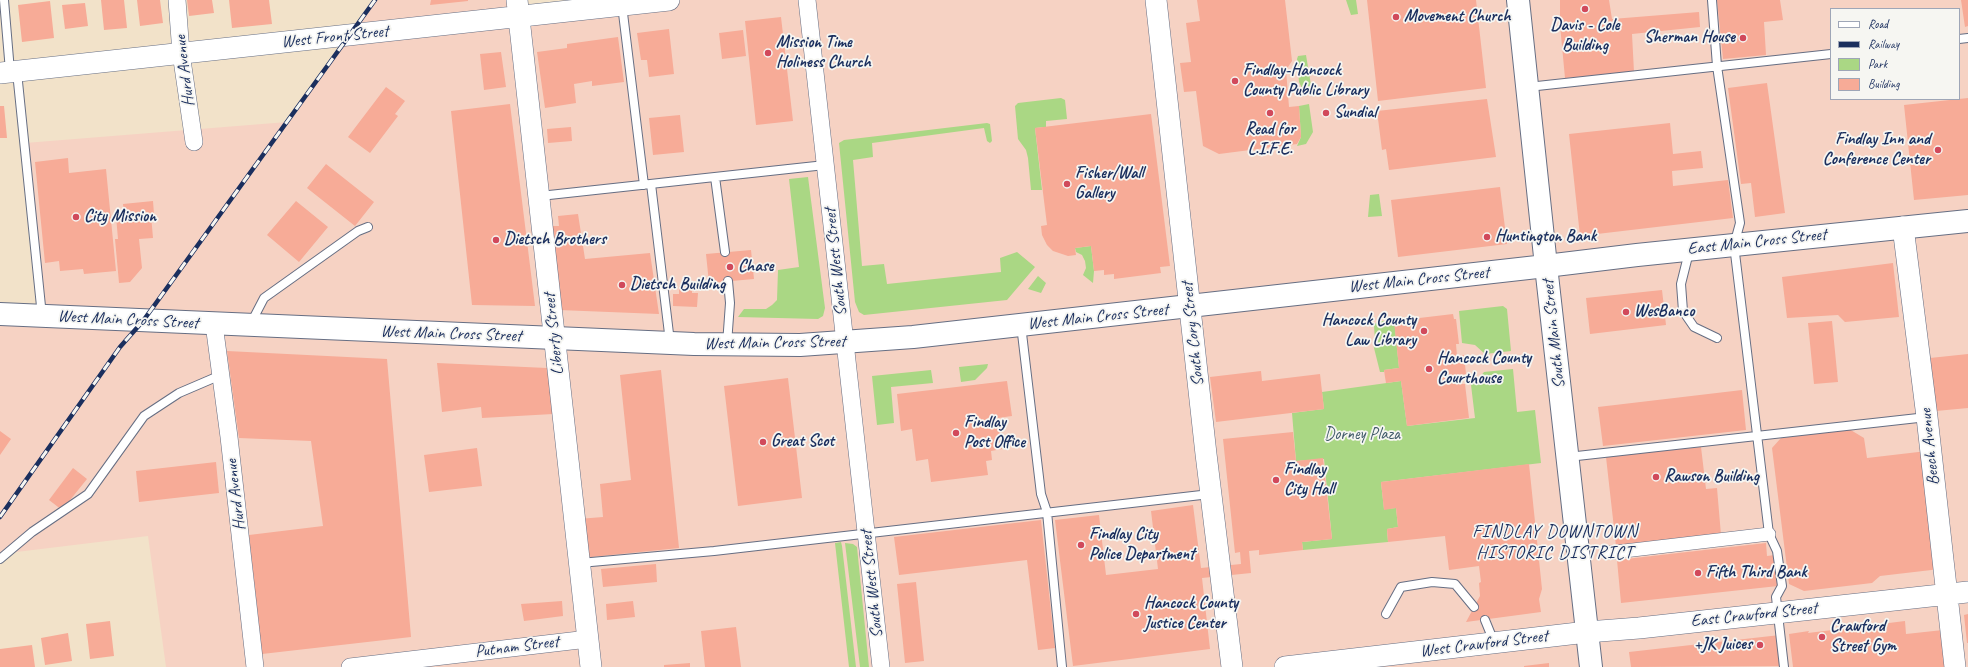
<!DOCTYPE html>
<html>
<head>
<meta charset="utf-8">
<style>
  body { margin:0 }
  #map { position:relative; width:1968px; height:667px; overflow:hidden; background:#f2e2c9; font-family:Caveat,sans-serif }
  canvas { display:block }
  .legend { position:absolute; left:1830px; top:8px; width:130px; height:92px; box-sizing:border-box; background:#f6f6f2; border:1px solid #9ea6b7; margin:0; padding:5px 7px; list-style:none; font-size:12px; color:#1b2f5e }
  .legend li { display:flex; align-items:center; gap:8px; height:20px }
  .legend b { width:20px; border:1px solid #9ea6b7 }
</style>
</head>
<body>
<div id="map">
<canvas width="1968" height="667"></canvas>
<ul class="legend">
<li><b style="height:5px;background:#fff"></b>Road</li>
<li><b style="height:5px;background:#1b2f5e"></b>Railway</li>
<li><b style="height:11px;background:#aad784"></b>Park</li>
<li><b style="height:11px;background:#f7ab97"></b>Building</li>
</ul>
</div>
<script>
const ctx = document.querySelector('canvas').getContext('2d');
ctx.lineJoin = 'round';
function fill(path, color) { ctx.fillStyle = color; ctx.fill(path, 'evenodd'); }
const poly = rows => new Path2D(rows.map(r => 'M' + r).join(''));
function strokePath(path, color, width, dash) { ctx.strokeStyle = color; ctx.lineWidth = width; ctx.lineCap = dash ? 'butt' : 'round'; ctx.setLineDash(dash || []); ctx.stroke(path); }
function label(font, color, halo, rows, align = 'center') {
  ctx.font = font + ' Caveat,sans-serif'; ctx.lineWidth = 3.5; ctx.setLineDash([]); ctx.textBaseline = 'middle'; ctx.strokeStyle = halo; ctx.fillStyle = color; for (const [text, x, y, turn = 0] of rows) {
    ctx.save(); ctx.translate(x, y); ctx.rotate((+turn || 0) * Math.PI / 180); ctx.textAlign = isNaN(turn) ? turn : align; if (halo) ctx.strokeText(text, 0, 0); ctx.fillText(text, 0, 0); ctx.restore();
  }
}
fill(poly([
  [375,0,517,0,519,16,662,0,1968,0,1968,667,166,667,148,536,0,554,0,314,41,316,25,143,287,122],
  [1831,9,1959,9,1959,99,1831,99]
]), '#f6d2c3');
fill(poly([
  [1346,0,1356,0,1358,14,1351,15],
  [1306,55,1311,85,1309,87,1302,88,1299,82,1297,59,1298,56],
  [1061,98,1065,100,1067,119,1046,121,1046,127,1035,128,1042,190,1031,190,1028,158,1026,150,1018,139,1015,106,1018,103],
  [1309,104,1313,132,1306,144,1297,146,1301,137,1299,106],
  [987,123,990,124,992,141,990,143,987,141,984,128,872,143,873,157,853,160,862,266,884,264,887,284,1001,272,1000,258,1017,252,1035,267,1007,300,864,315,859,312,855,302,839,143,844,140],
  [808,177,825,308,823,316,818,319,738,317,744,309,766,309,772,305,777,300,778,270,799,267,789,179],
  [1379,194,1382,216,1368,217,1370,195],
  [1091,246,1094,271,1093,283,1083,275,1086,268,1085,261,1082,255,1076,252,1075,248],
  [1038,276,1046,283,1041,293,1028,289],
  [1503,306,1507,309,1511,351,1485,354,1475,345,1462,343,1459,311],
  [1394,319,1399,368,1384,370,1384,372,1380,372,1373,344,1375,342,1374,325,1377,322],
  [988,364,987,368,975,380,961,382,959,367],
  [1513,369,1517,412,1535,410,1541,463,1381,482,1384,509,1396,508,1398,527,1387,529,1388,542,1303,550,1302,542,1332,539,1324,459,1296,461,1292,413,1324,409,1322,392,1401,381,1407,426,1475,418,1471,385,1479,378,1484,372],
  [931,370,933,383,891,387,894,423,877,425,872,376],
  [841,542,842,546,856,667,849,667,835,543],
  [845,543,853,544,857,547,869,667,860,667]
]), '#aad784');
fill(poly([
  [101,0,124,0,127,28,104,30],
  [137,0,160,0,163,23,140,26],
  [187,0,212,0,214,13,189,16],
  [229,0,269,0,272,24,232,28],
  [431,0,468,0,468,1,430,5],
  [1197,0,1285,0,1292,61,1286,70,1289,107,1299,106,1301,137,1297,144,1219,154,1203,146,1196,91,1184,92,1180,63,1191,62,1186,23,1200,21],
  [1367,0,1476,0,1486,88,1378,101],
  [1560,0,1609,0,1612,19,1699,12,1700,27,1632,34,1634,72,1565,78,1560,25],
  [1717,0,1780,0,1783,20,1764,22,1766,55,1723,59],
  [1961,0,1968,0,1968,26,1965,27],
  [50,1,54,38,22,42,18,5],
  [85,3,88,26,65,29,62,5],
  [781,17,793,121,756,125,745,21],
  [669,29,674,74,649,77,647,60,641,60,637,33],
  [743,30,746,56,722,59,719,33],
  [618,37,624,82,592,86,592,81,574,84,576,103,545,108,537,52,567,48,567,44],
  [501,52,506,87,484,90,480,54],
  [1767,83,1785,213,1755,217,1751,183,1741,184,1728,88],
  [386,87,405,101,395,114,398,116,370,153,348,137],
  [1968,98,1968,195,1914,200,1904,105],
  [1487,99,1496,157,1389,170,1386,149,1382,150,1377,111],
  [510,104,535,306,472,305,451,111],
  [0,106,4,106,7,138,0,138],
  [1151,114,1170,266,1160,267,1161,273,1114,279,1114,274,1104,275,1104,270,1094,271,1091,246,1075,248,1076,255,1068,256,1053,251,1047,245,1042,235,1041,226,1047,225,1035,128],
  [680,115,684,152,653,155,649,118],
  [1670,123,1673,154,1701,151,1703,168,1672,171,1673,186,1728,180,1733,218,1580,236,1569,134],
  [571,127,572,141,548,143,547,129],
  [68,158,69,173,106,169,116,271,84,274,83,269,60,271,59,261,45,263,35,162],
  [326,164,374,202,355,226,307,188],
  [1500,187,1507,244,1398,257,1391,200],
  [153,201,154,214,151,215,153,238,139,239,142,268,130,282,119,283,115,239,118,239,116,216,124,216,123,204],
  [296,201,328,227,299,262,267,235],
  [578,214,585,259,650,253,659,314,559,310,551,226,559,226,558,216],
  [751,250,754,279,709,283,706,254],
  [1893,263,1899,317,1845,322,1838,315,1787,318,1782,277],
  [679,286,692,287,692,293,698,293,697,307,673,306,673,294,679,294],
  [1662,290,1666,325,1590,334,1586,298],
  [1453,314,1454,319,1456,319,1459,344,1456,344,1457,356,1464,355,1466,374,1460,375,1461,384,1465,384,1469,418,1407,426,1401,381,1386,383,1385,377,1384,370,1399,368,1394,321],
  [1832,321,1838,382,1814,384,1808,323],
  [227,351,387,359,411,637,262,654,249,535,323,526,311,441,239,438],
  [1968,354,1968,408,1936,411,1930,358],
  [437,363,547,368,553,414,482,418,481,407,442,412],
  [661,370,679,548,582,558,578,519,603,517,600,484,631,480,620,375],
  [1261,371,1262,381,1320,374,1324,409,1216,422,1210,377],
  [788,378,802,498,738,506,724,386],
  [1007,381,1012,416,998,418,1002,449,991,451,992,460,986,461,988,475,931,482,928,459,916,461,912,429,901,431,897,394],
  [1742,390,1746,430,1603,446,1598,407],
  [1849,429,1864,438,1867,458,1927,451,1940,569,1880,576,1872,583,1804,591,1789,584,1772,448,1781,438],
  [0,431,11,439,0,455],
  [1293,432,1296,461,1323,458,1332,539,1302,542,1303,550,1259,555,1259,550,1249,551,1251,573,1202,578,1210,649,1073,666,1055,520,1099,515,1106,575,1158,569,1151,511,1193,505,1201,568,1241,564,1240,552,1235,553,1223,439],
  [1701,447,1706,489,1717,488,1721,535,1616,546,1606,457],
  [477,448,482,486,429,492,424,455],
  [216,462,219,493,139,502,136,471],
  [1529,464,1542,589,1539,599,1541,612,1466,622,1480,596,1479,583,1481,582,1479,566,1449,570,1445,536,1388,542,1387,529,1398,527,1396,508,1384,510,1381,482],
  [73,468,87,479,62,510,49,500],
  [1041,520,1055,648,1038,650,1027,560,899,575,894,537],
  [1766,543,1767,556,1775,555,1778,586,1621,603,1617,560],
  [656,564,657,582,603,587,601,569],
  [916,582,924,661,905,663,897,584],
  [562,601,563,616,524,621,521,604],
  [633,601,635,617,607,620,606,604],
  [1968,614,1968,643,1967,643,1964,615],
  [110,621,114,656,90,659,86,624],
  [1905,621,1906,634,1943,630,1948,667,1793,667,1789,634,1809,631,1808,633],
  [736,627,741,667,705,667,701,631],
  [68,633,72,661,45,665,41,638],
  [1780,635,1783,666,1631,667,1629,652],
  [32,645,35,667,0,667,0,649],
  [690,663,690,667,664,667,664,665],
  [1549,663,1549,667,1524,667,1524,666]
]), '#f7ab97');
const service = poly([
  [4,0,10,71],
  [1712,0,1717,66,1740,223,1734,245,1745,335,1769,534,1777,551,1782,586,1776,597,1784,667],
  [622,5,644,185],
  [1959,39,1968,38],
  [17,72,42,316],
  [1528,87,1831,54],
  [715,177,725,252],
  [651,184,670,342],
  [540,196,825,165],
  [1689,252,1681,284,1683,311,1694,327,1717,338],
  [251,323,264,298,358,231,368,227],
  [1021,325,1041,494,1047,512,1062,667],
  [727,344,730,303,728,281],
  [1568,457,1927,417],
  [0,559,32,532,88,494,144,416,179,393,221,375],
  [580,563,714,551,1210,494],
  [1386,614,1401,587,1432,582,1455,584,1474,607],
  [1485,620,1494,642]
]);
const pedestrian = poly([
  [1607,553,1769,534]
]);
const minor = poly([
  [177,0,181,53,194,142],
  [807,0,881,667],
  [214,324,229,437,255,667],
  [350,667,588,639]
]);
const tertiary = poly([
  [517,0,591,667],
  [1156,0,1206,454,1232,667],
  [0,73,669,0],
  [1903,227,1927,417,1955,667],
  [1285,667,1587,632,1639,628,1968,592]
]);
const secondary = poly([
  [1546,266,1637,255,1968,221]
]);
const primary = poly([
  [1546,266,1591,667]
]);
const trunk = poly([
  [0,314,694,344,800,345,913,337,1546,266,1518,0]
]);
strokePath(service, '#666e83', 10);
strokePath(pedestrian, '#666e83', 14);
strokePath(minor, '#666e83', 18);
strokePath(tertiary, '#666e83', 22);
strokePath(secondary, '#666e83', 24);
strokePath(primary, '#666e83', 24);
strokePath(trunk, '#666e83', 24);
strokePath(service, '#fff', 8);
strokePath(pedestrian, '#fff', 13);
strokePath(minor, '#fff', 17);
strokePath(tertiary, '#fff', 21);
strokePath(secondary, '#fff', 22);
strokePath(primary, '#fff', 22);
strokePath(trunk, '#fff', 22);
const rail = poly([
  [0,517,120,347,143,321,375,0]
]);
strokePath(rail, '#1b2f5e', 4.5);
strokePath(rail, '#f6f6f2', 3, [9]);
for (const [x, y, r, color] of [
  [1585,9,4,"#d1495b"],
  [1396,17,4,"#d1495b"],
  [1743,38,4,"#d1495b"],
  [768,53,4,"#d1495b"],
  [1235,81,4,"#d1495b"],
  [1270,113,4,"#d1495b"],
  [1326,113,4,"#d1495b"],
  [1938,150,4,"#d1495b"],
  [1067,184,4,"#d1495b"],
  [76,217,4,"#d1495b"],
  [1487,237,4,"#d1495b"],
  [496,240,4,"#d1495b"],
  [730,267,4,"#d1495b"],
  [622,285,4,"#d1495b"],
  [1626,312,4,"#d1495b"],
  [1424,331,4,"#d1495b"],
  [1429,369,4,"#d1495b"],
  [956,433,4,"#d1495b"],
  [763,442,4,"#d1495b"],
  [1656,477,4,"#d1495b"],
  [1276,480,4,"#d1495b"],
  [1081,545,4,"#d1495b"],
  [1698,573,4,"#d1495b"],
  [1136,614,4,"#d1495b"],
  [1822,637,4,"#d1495b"],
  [1760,645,4,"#d1495b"]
]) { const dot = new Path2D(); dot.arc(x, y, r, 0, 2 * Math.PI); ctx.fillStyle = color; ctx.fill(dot); strokePath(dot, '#f6f6f2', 1.5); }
label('bold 17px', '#1b2f5e', '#f6f6f2', [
  ["Movement Church",1404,17],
  ["Davis - Cole",1585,26,"center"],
  ["Building",1585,46,"center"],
  ["Sherman House",1735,38,"right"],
  ["Mission Time",776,43],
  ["Holiness Church",776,63],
  ["Findlay-Hancock",1243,71],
  ["County Public Library",1243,91],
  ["Sundial",1334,113],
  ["Read for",1270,130,"center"],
  ["L.I.F.E.",1270,150,"center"],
  ["Findlay Inn and",1930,140,"right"],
  ["Conference Center",1930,160,"right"],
  ["Fisher/Wall",1075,174],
  ["Gallery",1075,194],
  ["City Mission",84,217],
  ["Huntington Bank",1495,237],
  ["Dietsch Brothers",504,240],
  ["Chase",738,267],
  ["Dietsch Building",630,285],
  ["WesBanco",1634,312],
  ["Hancock County",1416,321,"right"],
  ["Law Library",1416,341,"right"],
  ["Hancock County",1437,359],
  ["Courthouse",1437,379],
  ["Findlay",964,423],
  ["Post Office",964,443],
  ["Great Scot",771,442],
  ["Findlay",1284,470],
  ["City Hall",1284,490],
  ["Rawson Building",1664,477],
  ["Findlay City",1089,535],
  ["Police Department",1089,555],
  ["Fifth Third Bank",1706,573],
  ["Hancock County",1144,604],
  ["Justice Center",1144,624],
  ["Crawford",1830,627],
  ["Street Gym",1830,647],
  ["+JK Juices",1752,645,"right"]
], 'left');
label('17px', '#1b2f5e', '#f6f6f2', [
  ["West Front Street",335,37,-6],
  ["Hurd Avenue",185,71,-97],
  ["East Main Cross Street",1757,242,-6],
  ["South West Street",836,262,-96],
  ["West Main Cross Street",1419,280,-6],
  ["West Main Cross Street",1098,317,-6],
  ["West Main Cross Street",128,320,3],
  ["West Main Cross Street",451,334,2],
  ["Liberty Street",554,334,-96],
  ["South Cory Street",1193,334,-96],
  ["South Main Street",1554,334,-96],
  ["West Main Cross Street",775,343,-1],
  ["Beech Avenue",1930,447,-96],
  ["Hurd Avenue",236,495,-97],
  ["South West Street",872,584,-96],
  ["East Crawford Street",1754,615,-6],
  ["West Crawford Street",1484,644,-7],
  ["Putnam Street",517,647,-7]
]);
label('17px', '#3f5968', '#f6f6f2', [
  ["Dorney Plaza",1362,435]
]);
ctx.letterSpacing = '1px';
label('18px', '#1b2f5e', '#f6f6f2', [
  ["FINDLAY DOWNTOWN",1555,532],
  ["HISTORIC DISTRICT",1555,553]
]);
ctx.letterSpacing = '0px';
</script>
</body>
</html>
